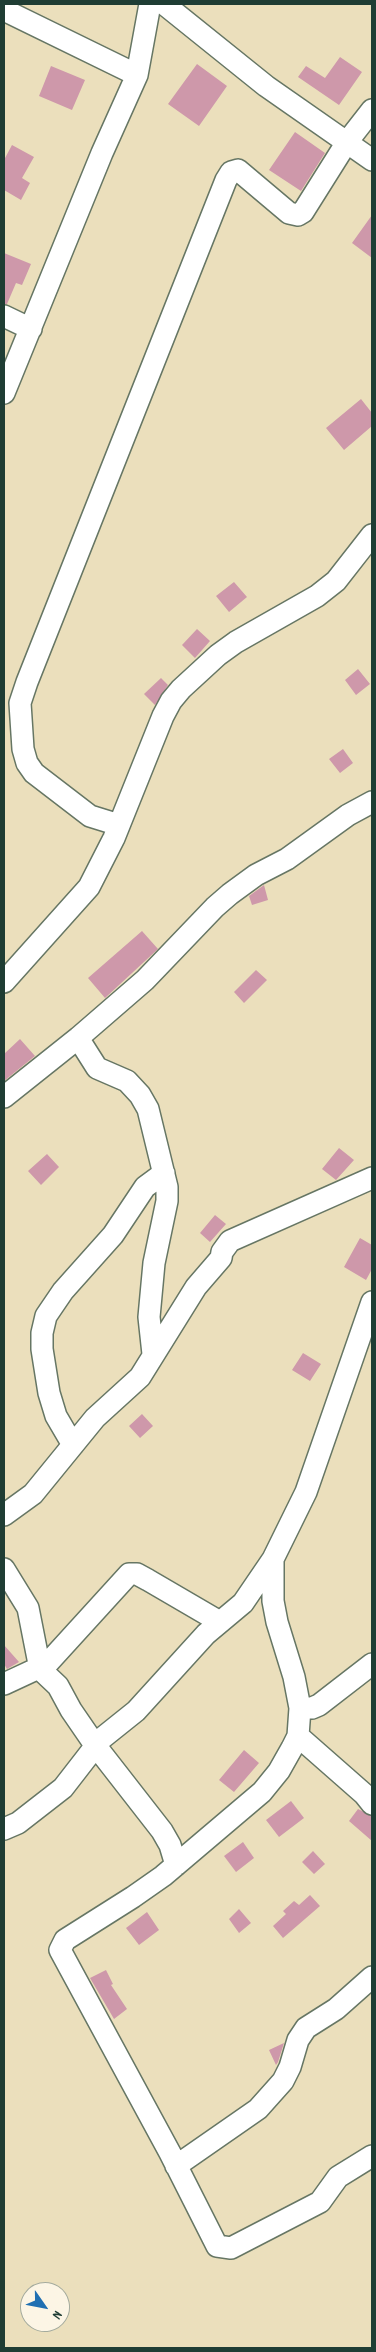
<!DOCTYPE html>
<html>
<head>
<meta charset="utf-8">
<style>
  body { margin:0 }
  #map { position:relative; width:376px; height:2352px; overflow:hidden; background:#ebdfbc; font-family:Dekko,sans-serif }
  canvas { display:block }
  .frame { position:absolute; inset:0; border:5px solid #1f3d34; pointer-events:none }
  .north { position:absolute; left:20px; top:2282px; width:50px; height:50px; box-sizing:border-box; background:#fcf5e5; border:1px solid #a4ab9e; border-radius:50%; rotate:123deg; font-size:14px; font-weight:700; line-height:20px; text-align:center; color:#1f3d34 }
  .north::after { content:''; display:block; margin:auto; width:18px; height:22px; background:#1f6fb2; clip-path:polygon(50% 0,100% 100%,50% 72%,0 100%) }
</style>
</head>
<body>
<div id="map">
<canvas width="376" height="2352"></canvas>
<div class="frame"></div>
<div class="north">N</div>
</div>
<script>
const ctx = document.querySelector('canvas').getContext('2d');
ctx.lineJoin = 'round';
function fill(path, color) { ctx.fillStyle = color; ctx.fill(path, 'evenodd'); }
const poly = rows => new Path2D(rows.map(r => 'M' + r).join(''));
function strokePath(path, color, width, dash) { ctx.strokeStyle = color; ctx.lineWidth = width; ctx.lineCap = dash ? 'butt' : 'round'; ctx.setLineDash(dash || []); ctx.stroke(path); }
fill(poly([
  [340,57,362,72,339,105,298,77,306,66,325,78],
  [197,64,227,86,199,126,168,104],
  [51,66,85,80,72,110,39,96],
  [295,132,325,153,301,191,269,170],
  [12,145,34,157,22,178,30,183,21,200,4,190,4,160],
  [372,215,372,258,352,243],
  [4,253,31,264,22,285,16,283,7,304,4,304],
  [361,399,372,413,372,426,344,450,326,428],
  [234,582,247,597,229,612,216,596],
  [197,629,210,641,195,658,182,645],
  [358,669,370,684,356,695,345,680],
  [161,678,168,685,155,705,144,694],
  [343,749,353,763,340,773,329,759],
  [264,885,268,900,252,905,249,896],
  [142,931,158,949,105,998,88,978],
  [256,970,267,980,244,1003,234,992],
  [20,1039,35,1056,4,1081,4,1054],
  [339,1148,354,1160,336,1180,322,1169],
  [47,1154,59,1167,41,1185,28,1171],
  [215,1215,226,1224,210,1242,200,1233],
  [360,1238,372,1245,372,1269,366,1280,344,1267],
  [303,1353,321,1364,310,1381,292,1370],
  [142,1414,153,1426,140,1438,129,1426],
  [4,1645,19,1662,7,1669,4,1664],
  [244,1750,259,1763,234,1792,219,1780],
  [291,1801,304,1818,279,1837,266,1820],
  [358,1809,372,1816,372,1841,349,1821],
  [243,1842,254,1858,236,1872,224,1856],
  [313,1851,325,1864,314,1874,302,1862],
  [310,1895,320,1906,283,1938,273,1926,286,1914,283,1911,294,1901,299,1905],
  [239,1909,251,1923,239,1933,229,1919],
  [147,1912,159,1930,139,1945,126,1928],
  [106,1970,113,1984,111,1985,127,2009,114,2019,90,1978],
  [284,2043,278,2062,276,2065,269,2050]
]), '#ce98aa');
const street = poly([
  [164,4,266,86,372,160],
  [4,10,137,75],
  [4,316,31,329],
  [4,393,102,153,137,75,150,4],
  [119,825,90,816,34,773,27,763,23,749,20,703,27,682,226,180,231,172,238,170,289,213,298,215,303,212,347,142,372,110],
  [4,982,89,887,114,838,163,716,171,701,181,689,218,655,236,642,317,596,336,581,372,535],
  [78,1038,97,1068,127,1081,140,1095,148,1109,167,1187,167,1201,154,1263,149,1317,153,1354],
  [4,1097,78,1038,145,980,215,907,230,894,256,875,287,859,348,815,372,802],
  [73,1445,56,1416,49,1393,42,1349,42,1333,46,1316,63,1291,113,1235,145,1187,164,1173],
  [4,1515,33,1494,95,1418,140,1377,196,1287,221,1258,222,1252,230,1241,372,1178],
  [273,1559,273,1601,277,1622,294,1677,300,1708,298,1736,292,1748,279,1771,262,1792,163,1876,133,1897,65,1940,60,1950,170,2153,217,2246,231,2248,320,2202,338,2177,372,2156],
  [4,1569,28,1608,40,1669,58,1686,71,1710,95,1745,162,1831,170,1845,176,1865],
  [4,1684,47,1664,129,1574,137,1574,148,1580,220,1622],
  [300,1708,312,1708,319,1705,372,1664],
  [298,1736,364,1794,372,1804],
  [4,1829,18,1823,63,1788,101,1739,136,1711,206,1634,243,1603,273,1559,306,1492,372,1302],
  [176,2166,258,2109,283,2081,290,2067,298,2040,306,2028,336,2009,372,1977]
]);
strokePath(street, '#667664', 24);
strokePath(street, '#fff', 21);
</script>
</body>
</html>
